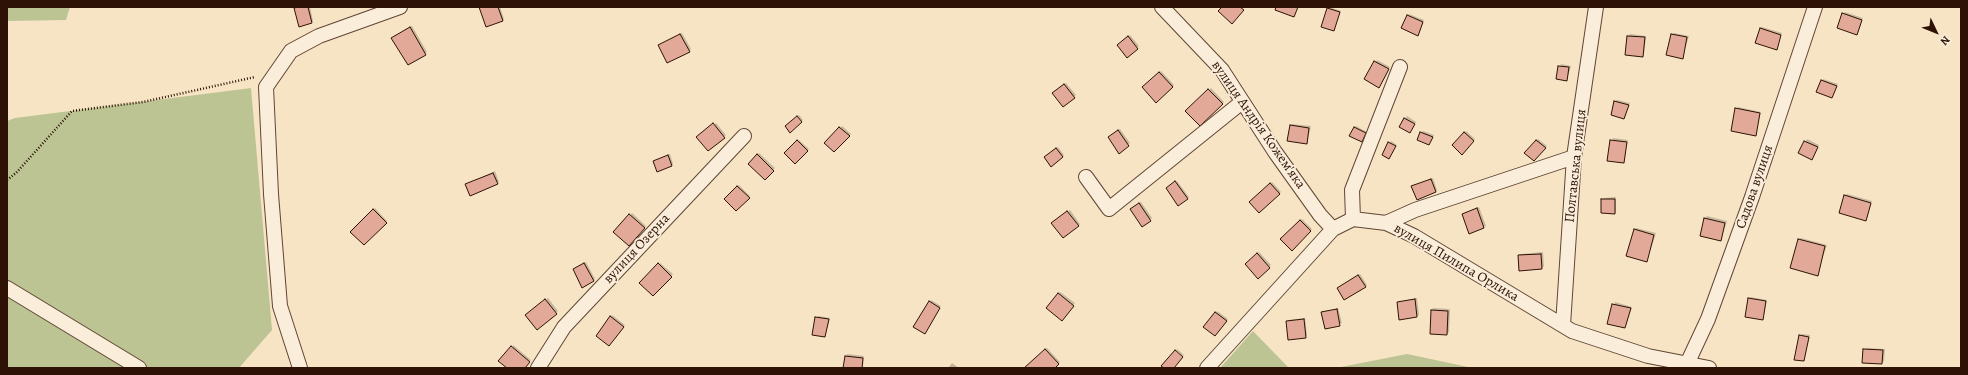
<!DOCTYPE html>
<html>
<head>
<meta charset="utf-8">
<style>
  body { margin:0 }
  #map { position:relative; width:1968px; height:375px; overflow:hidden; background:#f7e4c4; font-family:Alegreya,serif }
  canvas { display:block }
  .frame { position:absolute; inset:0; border:8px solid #2d1205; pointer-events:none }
  .north { position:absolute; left:1916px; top:12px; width:40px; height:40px; -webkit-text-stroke:3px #faedd9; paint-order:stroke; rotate:133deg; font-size:11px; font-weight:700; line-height:16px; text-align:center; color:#2d1205 }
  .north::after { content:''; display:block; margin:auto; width:14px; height:18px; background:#2d1205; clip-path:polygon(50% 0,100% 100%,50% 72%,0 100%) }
</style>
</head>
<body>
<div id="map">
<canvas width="1968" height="375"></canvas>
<div class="frame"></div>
<div class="north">N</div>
</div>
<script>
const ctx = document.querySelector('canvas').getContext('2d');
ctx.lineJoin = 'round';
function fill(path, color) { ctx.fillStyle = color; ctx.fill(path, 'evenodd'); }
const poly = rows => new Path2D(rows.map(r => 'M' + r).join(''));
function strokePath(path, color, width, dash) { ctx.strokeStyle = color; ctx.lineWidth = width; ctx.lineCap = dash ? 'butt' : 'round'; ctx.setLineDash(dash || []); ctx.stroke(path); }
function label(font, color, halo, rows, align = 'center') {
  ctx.font = font + ' Alegreya,serif'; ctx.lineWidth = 3.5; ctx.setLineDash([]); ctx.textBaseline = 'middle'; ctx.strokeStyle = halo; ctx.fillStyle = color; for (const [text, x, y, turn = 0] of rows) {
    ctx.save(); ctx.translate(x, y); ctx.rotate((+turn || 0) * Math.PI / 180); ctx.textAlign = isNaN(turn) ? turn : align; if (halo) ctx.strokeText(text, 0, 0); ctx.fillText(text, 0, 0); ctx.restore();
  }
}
fill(poly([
  [7,7,70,7,66,20,7,21],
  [251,88,272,330,239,368,7,368,7,121,15,118],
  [1253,331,1289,368,1220,368],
  [1407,354,1473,368,1336,368]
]), '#bdc494');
fill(poly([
  [297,7,310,7,313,21,312,22,295,9],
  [480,7,500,7,504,19,502,21],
  [1329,7,1341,11,1334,30,1328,9],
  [1845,12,1863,18,1857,33,1843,14],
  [1409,14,1424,20,1419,33,1408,15],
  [412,26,427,52,408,64,394,36],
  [1762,27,1782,33,1776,49,1761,28],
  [682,33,691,49,689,51,661,44],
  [1674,33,1689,36,1682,58,1672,34],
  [1630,34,1646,36,1644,54,1643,56,1626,54,1628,36],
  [1130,35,1139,46,1127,56,1120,43],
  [1377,60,1390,67,1380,85,1365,79],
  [1561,64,1571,66,1567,80,1557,78],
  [1161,71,1174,85,1156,102,1143,87],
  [1823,79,1838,84,1832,97,1822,81],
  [1066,83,1076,95,1063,106,1055,91],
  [1211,88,1224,102,1200,125,1187,111],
  [1617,100,1630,103,1624,118,1615,101],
  [1738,107,1761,112,1755,135,1736,109],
  [799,115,803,120,790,131,786,126],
  [1407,116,1416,122,1411,130,1400,127],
  [716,123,726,135,708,150,699,136],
  [1292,124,1311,126,1307,143,1291,125],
  [842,126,851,134,834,151,826,143],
  [1356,126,1367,132,1362,141,1354,128],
  [1120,129,1130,143,1119,152,1111,136],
  [1423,131,1434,135,1429,144,1421,133],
  [1466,131,1475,139,1462,153,1453,145],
  [1613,138,1628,140,1623,162,1608,160],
  [1538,139,1547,146,1534,160,1526,153],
  [1807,139,1819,145,1813,157,1799,153],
  [799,140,809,149,795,162,786,153],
  [1391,141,1397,145,1389,158,1389,143],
  [1058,147,1064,155,1051,165,1047,155],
  [759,153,775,168,765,179,749,164],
  [670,154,673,164,672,165,654,161],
  [495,171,499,182,497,183,466,185],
  [1433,178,1437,190,1436,191,1412,187],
  [1177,181,1189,197,1187,198,1169,187],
  [1272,182,1281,192,1259,212,1250,202],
  [739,185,750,196,736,210,725,199],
  [1847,194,1872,201,1866,220,1845,195],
  [1616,197,1616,211,1615,213,1602,199,1604,198],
  [1141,202,1152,218,1143,226,1133,207],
  [1479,207,1486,226,1470,233,1463,214],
  [375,208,387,221,364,244,351,232],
  [1070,210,1080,224,1064,237,1054,221],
  [632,213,646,226,629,245,615,232],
  [1707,216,1727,221,1721,240,1705,218],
  [1302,219,1312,229,1292,249,1282,239],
  [1636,228,1656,233,1647,261,1635,230],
  [1801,238,1827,245,1817,275,1799,239],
  [1259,252,1271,265,1258,277,1246,264],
  [1543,252,1544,266,1542,268,1519,255,1521,254],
  [586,262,595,279,593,281,574,269],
  [660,263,673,274,653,295,640,283],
  [1360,274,1367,285,1365,286,1338,288],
  [1060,292,1075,303,1064,318,1047,308],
  [1750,297,1767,300,1763,319,1749,299],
  [548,298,558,311,537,328,528,313],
  [1417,298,1419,315,1417,316,1398,302],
  [931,300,941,306,926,331,930,302],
  [1615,302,1632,307,1625,327,1608,323],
  [1338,308,1342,323,1326,328,1322,313],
  [1433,308,1450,309,1449,332,1447,334,1432,310],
  [1217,311,1228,319,1217,333,1216,313],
  [612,315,625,325,611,343,611,317],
  [818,316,830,318,825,336,816,318],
  [1305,318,1307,335,1306,337,1287,322,1289,320],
  [1802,334,1810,335,1804,360,1800,335],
  [513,345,531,360,524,368,508,368],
  [1047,348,1060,362,1053,368,1025,368],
  [1866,348,1885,349,1884,361,1882,363,1864,350],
  [1177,349,1184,355,1183,356,1176,350],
  [847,354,864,356,863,368,844,368],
  [952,363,959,368,948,368]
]), '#0003');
const building = poly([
  [299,7,308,7,312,23,299,27,294,8,299,7],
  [479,7,498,7,503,21,486,27,479,7],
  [1222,7,1240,7,1244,10,1232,24,1218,11,1222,7],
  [1276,7,1298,7,1294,17,1275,10,1276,7],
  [1327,8,1340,12,1334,31,1321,27,1327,8],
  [1842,13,1862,20,1857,35,1837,28,1842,13],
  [1407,15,1423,22,1418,36,1401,28,1407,15],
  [410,27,426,55,408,65,391,38,410,27],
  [1760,28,1781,35,1777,50,1755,43,1760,28],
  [680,34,690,52,667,63,658,45,680,34],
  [1671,34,1687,37,1683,59,1666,55,1671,34],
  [1128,36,1138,49,1127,58,1117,45,1128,36],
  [1627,36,1645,37,1643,57,1625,55,1627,36],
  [1374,61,1389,69,1379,88,1364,79,1374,61],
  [1558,66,1569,67,1567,81,1556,79,1558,66],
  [1159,72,1173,87,1156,103,1142,87,1159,72],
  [1821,80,1837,86,1832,98,1816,92,1821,80],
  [1064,84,1075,98,1063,107,1052,93,1064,84],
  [1208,89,1223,104,1200,126,1185,111,1208,89],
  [1614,101,1629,105,1624,119,1611,115,1614,101],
  [1735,108,1760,113,1756,136,1731,131,1735,108],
  [797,116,802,122,790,133,785,126,797,116],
  [1404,118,1415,124,1410,133,1399,127,1404,118],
  [713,123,725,138,708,151,696,137,713,123],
  [1290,125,1309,128,1307,144,1287,141,1290,125],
  [839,127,850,136,834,152,824,143,839,127],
  [1354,127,1366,133,1362,142,1349,136,1354,127],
  [1118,130,1129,146,1119,154,1108,137,1118,130],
  [1420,132,1433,137,1429,145,1417,140,1420,132],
  [1464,132,1474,141,1462,155,1452,145,1464,132],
  [797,140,808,151,795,164,784,153,797,140],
  [1536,140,1546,148,1534,161,1524,153,1536,140],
  [1610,140,1627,142,1624,163,1607,161,1610,140],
  [1804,141,1818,147,1812,160,1798,153,1804,141],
  [1388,142,1396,146,1389,159,1382,155,1388,142],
  [1056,148,1063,157,1051,167,1044,157,1056,148],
  [757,154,774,171,765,180,748,164,757,154],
  [668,155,672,166,657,172,653,161,668,155],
  [493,173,498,184,470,196,465,184,493,173],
  [1431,179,1436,192,1417,200,1411,186,1431,179],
  [1175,181,1188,199,1178,206,1166,188,1175,181],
  [1270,183,1280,194,1259,213,1249,202,1270,183],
  [737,186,750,198,736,211,724,199,737,186],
  [1844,195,1871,203,1866,221,1839,213,1844,195],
  [1601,199,1615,199,1615,214,1601,213,1601,199],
  [1139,203,1151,221,1142,227,1130,209,1139,203],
  [1477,208,1484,228,1469,234,1462,214,1477,208],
  [373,209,387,223,364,245,350,232,373,209],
  [1067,211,1079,226,1063,238,1051,223,1067,211],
  [629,214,645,228,629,246,613,232,629,214],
  [1704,218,1725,223,1721,241,1700,236,1704,218],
  [1300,220,1311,231,1292,251,1280,239,1300,220],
  [1634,229,1654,235,1647,262,1626,256,1634,229],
  [1798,239,1825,246,1818,276,1790,268,1798,239],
  [1257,253,1270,268,1258,279,1245,264,1257,253],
  [1541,254,1542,269,1519,271,1518,255,1541,254],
  [584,263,594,281,582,288,573,269,584,263],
  [658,263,672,277,653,296,639,283,658,263],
  [1358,275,1366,287,1344,300,1337,288,1358,275],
  [1058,293,1074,306,1062,321,1046,308,1058,293],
  [1748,298,1766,301,1763,320,1745,317,1748,298],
  [545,299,557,314,537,330,525,315,545,299],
  [1415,299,1417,317,1399,320,1397,302,1415,299],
  [929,301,940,308,925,334,913,327,929,301],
  [1612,304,1631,308,1625,328,1607,324,1612,304],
  [1337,309,1340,326,1325,329,1321,312,1337,309],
  [1431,310,1448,311,1447,335,1430,334,1431,310],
  [1215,312,1227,321,1215,336,1203,327,1215,312],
  [610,316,624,327,609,346,596,336,610,316],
  [815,317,829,319,825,337,812,335,815,317],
  [1304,319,1306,338,1288,340,1286,321,1304,319],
  [1799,335,1809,337,1804,361,1794,360,1799,335],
  [511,346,530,362,525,368,507,368,498,361,511,346],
  [1045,349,1059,364,1055,368,1024,368,1045,349],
  [1863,349,1883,350,1882,364,1862,363,1863,349],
  [1175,350,1183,357,1174,368,1164,368,1161,366,1175,350],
  [845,356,863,358,862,368,843,368,845,356]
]);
fill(building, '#e2a999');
strokePath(building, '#2d1205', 1);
const minor = poly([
  [1162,7,1222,70,1275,152,1320,215,1333,229],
  [1086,177,1109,209,1242,102],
  [1353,219,1352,190,1400,67],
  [1386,223,1415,210,1574,157],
  [7,288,139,368],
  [1563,325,1574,157,1596,7],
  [1687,364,1708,319,1752,197,1815,7],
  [300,368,280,306,271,194,266,87,291,51,319,36,400,7],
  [538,368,564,327,744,136],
  [1207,368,1333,229,1353,219,1386,223,1414,236,1572,331,1648,356,1709,368]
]);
strokePath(minor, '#604635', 16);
strokePath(poly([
  [7,180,16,173,72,111,143,102,255,77]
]), '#2d1205', 2.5, [1, 2]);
strokePath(minor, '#faedd9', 14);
label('14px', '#2d1205', '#faedd9', [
  ["вулиця Андрія Кожем'яка",1258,125,55],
  ["Полтавська вулиця",1576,166,-84],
  ["Садова вулиця",1755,187,-71],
  ["вулиця Озерна",637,249,-47],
  ["вулиця Пилипа Орлика",1456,263,30]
]);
</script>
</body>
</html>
